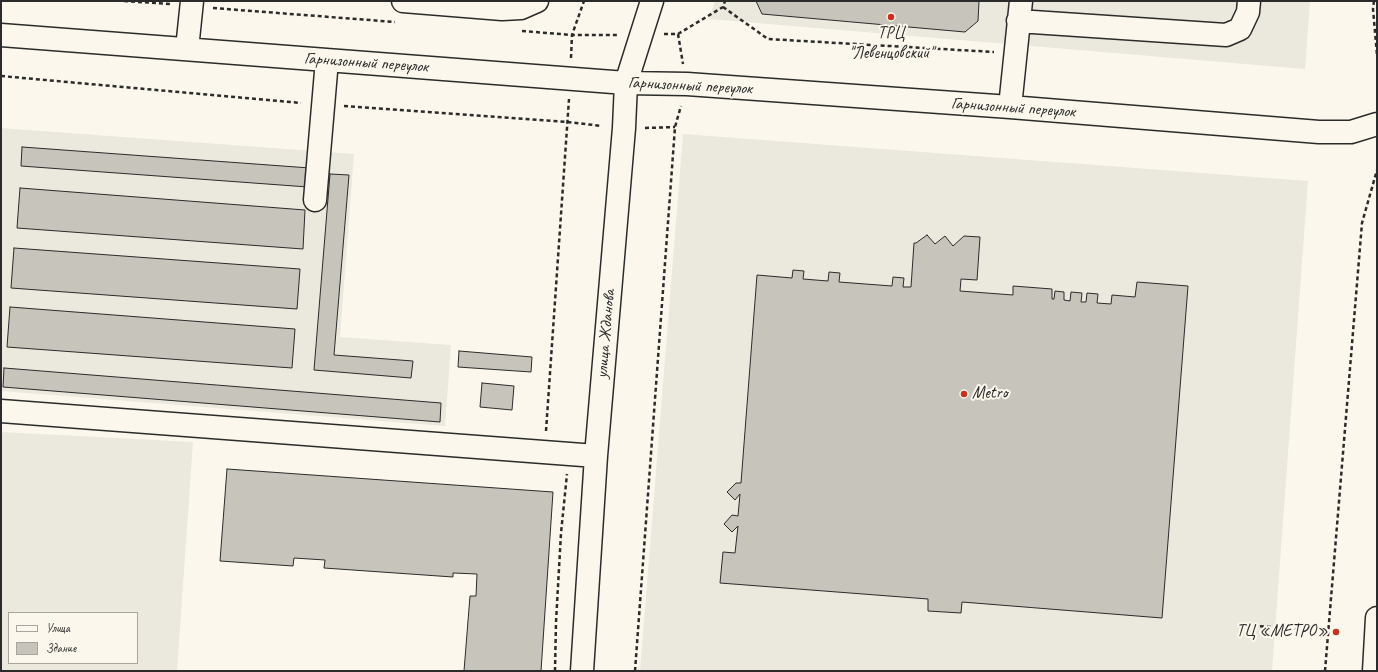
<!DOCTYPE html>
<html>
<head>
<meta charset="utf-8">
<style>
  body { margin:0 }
  #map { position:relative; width:1378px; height:672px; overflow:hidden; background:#fbf7ec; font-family:Caveat,sans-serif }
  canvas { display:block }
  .frame { position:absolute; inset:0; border:2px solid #2b2b2b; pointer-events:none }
  .legend { position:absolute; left:8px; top:612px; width:130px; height:52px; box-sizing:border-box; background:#fbf7ec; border:1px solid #a8a59f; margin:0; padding:5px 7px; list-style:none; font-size:12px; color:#2b2b2b }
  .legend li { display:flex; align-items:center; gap:8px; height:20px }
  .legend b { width:20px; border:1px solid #a8a59f }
</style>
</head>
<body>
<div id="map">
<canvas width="1378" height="672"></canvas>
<div class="frame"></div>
<ul class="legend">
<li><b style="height:5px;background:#fbf7ec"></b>Улица</li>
<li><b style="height:11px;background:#c7c4bc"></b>Здание</li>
</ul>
</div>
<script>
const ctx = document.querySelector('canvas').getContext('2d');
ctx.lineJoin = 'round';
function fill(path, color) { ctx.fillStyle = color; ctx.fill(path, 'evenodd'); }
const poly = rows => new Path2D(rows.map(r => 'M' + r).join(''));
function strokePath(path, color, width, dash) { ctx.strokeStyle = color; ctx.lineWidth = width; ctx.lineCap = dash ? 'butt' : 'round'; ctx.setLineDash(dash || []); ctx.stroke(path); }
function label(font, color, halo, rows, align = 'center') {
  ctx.font = font + ' Caveat,sans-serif'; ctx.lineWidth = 4; ctx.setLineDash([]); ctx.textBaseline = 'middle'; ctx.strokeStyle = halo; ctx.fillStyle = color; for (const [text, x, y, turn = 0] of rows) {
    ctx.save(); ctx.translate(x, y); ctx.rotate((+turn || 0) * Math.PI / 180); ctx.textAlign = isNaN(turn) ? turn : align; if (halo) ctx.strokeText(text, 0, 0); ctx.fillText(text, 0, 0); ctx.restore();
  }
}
fill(poly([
  [715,1,1310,1,1305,69,709,19],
  [1,128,354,154,340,337,451,345,445,426,1,391],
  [683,134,1308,181,1272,671,640,671],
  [1,432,193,442,177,671,1,671],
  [9,613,137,613,137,663,9,663]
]), '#ebe8de');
const building = poly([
  [756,1,979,1,978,21,965,32,762,14,756,1],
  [22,147,310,168,308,187,21,166,22,147],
  [330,174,349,175,334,355,413,361,411,378,314,370,330,174],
  [20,188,305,210,303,249,17,228,20,188],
  [927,235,935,244,945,236,953,246,964,236,980,237,977,280,961,279,960,291,1013,295,1013,286,1052,289,1052,299,1054,299,1055,291,1064,292,1064,300,1070,301,1071,292,1082,293,1081,302,1086,302,1087,293,1098,294,1097,303,1111,304,1112,295,1135,297,1137,282,1188,286,1162,618,962,602,961,613,928,611,928,599,720,583,723,552,735,553,738,526,732,532,724,524,732,515,738,516,740,494,735,500,727,492,736,483,741,483,757,275,792,278,793,270,804,271,803,279,828,281,829,272,840,273,839,282,892,286,893,277,904,278,903,287,911,287,914,243,916,243,927,235],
  [14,248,300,269,297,309,11,288,14,248],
  [10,307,295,329,292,368,7,347,10,307],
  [459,351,532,357,531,372,458,367,459,351],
  [4,368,441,403,440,422,3,387,4,368],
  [482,383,514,386,512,410,480,407,482,383],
  [227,469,553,492,541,671,464,671,470,596,476,596,477,574,453,573,453,577,324,568,325,560,294,558,293,566,220,561,227,469]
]);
fill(building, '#c7c4bc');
strokePath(building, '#2b2b2b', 1);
const minor = poly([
  [403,1,502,9,521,8,537,1],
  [1018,21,1226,35,1240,29,1248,12,1249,1],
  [1,35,626,83,687,84,1010,107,1319,132,1351,132,1377,124],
  [187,49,192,1],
  [1010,107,1021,1],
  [315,200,327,60],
  [1,411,596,456],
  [582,671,596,456,624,128,626,83,652,1],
  [1374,671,1377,618]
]);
strokePath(minor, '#2b2b2b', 25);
strokePath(poly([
  [124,1,170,4],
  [1374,1,1373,9,1377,55],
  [723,7,768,39,994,52],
  [213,8,395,22],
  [522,31,572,35,619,35],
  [664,34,678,34,683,64],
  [678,34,723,7,725,1],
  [571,58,572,35,584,1],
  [1,76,301,103],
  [344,106,568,122,602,126],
  [645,128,675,127],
  [546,431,569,99],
  [1246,625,1307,630],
  [555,671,556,622,561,533,567,474],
  [635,671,675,127,681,106],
  [1325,671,1362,223,1377,170]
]), '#2b2b2b', 2.5, [4, 3]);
strokePath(minor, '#fbf7ec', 22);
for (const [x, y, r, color] of [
  [891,17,4,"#c8321e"],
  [964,394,4,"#c8321e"],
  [1336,632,4,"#c8321e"]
]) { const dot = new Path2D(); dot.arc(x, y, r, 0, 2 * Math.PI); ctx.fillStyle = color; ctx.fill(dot); strokePath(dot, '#fbf7ec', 1.5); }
label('17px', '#2b2b2b', '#fbf7ec', [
  ["ТРЦ",891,34],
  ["\"Левенцовский\"",891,54],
  ["Metro",972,394,"left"],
  ["ТЦ «МЕТРО»",1328,632,"right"]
]);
label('17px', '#2b2b2b', '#fbf7ec', [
  ["Гарнизонный переулок",366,63,4],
  ["Гарнизонный переулок",690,86,3],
  ["Гарнизонный переулок",1013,108,4],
  ["улица Жданова",606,334,-85]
]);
</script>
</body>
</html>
